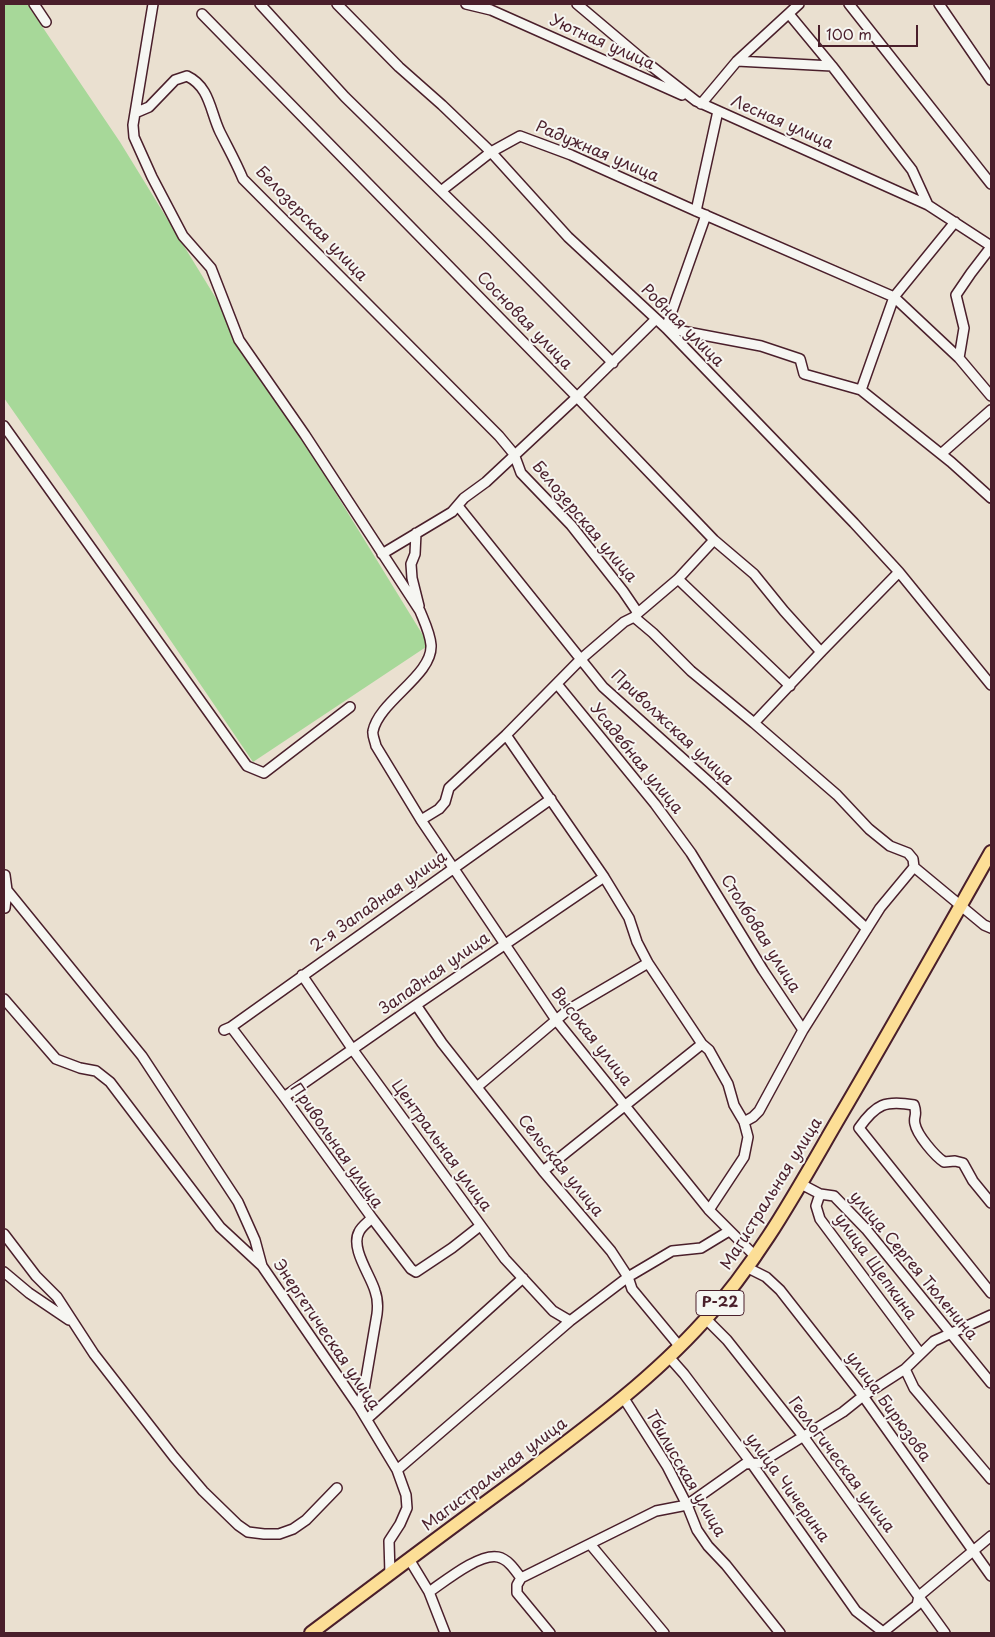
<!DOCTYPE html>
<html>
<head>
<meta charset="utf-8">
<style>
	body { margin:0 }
	#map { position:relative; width:995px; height:1637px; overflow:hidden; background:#eae0d0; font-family:"Playpen Sans",sans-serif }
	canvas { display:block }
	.frame { position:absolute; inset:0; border:5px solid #4a1f2b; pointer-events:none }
	.scale { position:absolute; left:818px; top:25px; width:100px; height:22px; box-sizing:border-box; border:2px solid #4a1f2b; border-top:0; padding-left:6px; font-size:15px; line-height:18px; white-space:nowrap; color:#4a1f2b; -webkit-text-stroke:4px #f6f6f2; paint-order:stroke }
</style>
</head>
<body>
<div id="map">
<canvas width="995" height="1637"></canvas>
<div class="frame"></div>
<div class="scale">100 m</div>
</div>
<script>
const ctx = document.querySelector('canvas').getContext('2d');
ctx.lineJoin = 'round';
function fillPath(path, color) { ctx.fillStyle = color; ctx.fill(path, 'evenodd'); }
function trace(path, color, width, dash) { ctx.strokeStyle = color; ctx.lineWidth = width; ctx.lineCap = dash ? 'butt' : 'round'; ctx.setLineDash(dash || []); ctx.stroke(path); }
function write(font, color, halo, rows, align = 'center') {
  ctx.font = font + ' "Playpen Sans",sans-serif'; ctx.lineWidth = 4; ctx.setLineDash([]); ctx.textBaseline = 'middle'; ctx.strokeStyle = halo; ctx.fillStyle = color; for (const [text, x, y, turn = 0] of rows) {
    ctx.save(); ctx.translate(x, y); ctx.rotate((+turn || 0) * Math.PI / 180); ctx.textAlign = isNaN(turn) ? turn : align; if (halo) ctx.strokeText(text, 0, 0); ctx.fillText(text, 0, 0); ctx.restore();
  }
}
fillPath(new Path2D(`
	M 4,4 L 27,4 L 120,142 L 429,645 L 253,762 L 74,498 L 4,398 Z`), '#a7d899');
const minor = new Path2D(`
	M 34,4 L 46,22
	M 153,4 L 133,125 L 134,137 L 152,177 L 183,236 L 211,268 L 239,340 L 305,435 L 420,611 C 424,621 430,633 431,645 C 433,675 379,701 373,731 C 372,735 375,741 376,746 L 421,820 L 556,1020 L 709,1210 L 756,1257
	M 260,4 L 345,97 L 487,236 L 613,363
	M 337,4 L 399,67 L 442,105 L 491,152 L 568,237 L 666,328 L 854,523 L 899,572 L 991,685
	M 466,4 L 491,10 L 682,95
	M 577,4 L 641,58 L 696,101 L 928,205 L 991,246
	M 849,4 L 991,184
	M 939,4 L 991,80
	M 202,14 L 577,397 L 714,540 L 754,574 L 784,611 L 821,652
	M 789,14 L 832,66 L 912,170 L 928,205
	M 737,61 L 832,66
	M 701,104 L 737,61 L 799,4
	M 135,113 L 149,107 L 175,80 L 187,76 C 210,87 210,111 220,132 C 228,148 236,162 243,179 L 499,436 L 514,454 L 521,473 L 571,525 L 623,591 L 638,613 L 634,617 L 653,633 L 691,671 L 754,723 L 837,795 L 869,829 L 890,846 L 908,853 L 913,859 L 914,867 L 984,925 L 991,928
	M 441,191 L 491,152 L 520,136 L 571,155 L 696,211 L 894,297 L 959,358
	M 696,211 L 718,111
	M 706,215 L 666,328 L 761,346 L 800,359 L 804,374 L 861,390 L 951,462 L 991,498
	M 991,247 L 971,273 L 956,295 L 964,328 L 959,358 L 991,396
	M 861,390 L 894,297 L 955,222
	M 4,426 L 247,766 L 264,773 L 350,707
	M 941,454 L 991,410
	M 458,506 L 603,687 L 710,783 L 867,929
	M 416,533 L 415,554 L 411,564 L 412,578 L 419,606
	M 382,554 L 452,512 L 464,498 L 486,482 L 577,397 L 656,319
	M 678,579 L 790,686
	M 638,613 L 678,579 L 714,540
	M 557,684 L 655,804 L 691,853 L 763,970 L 803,1030
	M 754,723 L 821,652 L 899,572
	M 506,735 L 604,877 L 629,918 L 637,942 L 648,963 L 702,1044 L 709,1050 L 728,1084 L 734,1105 L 744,1122
	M 421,820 L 439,809 L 445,802 L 449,788 L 506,735 L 581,659 L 624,622 L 634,617
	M 4,876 L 5,875 L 7,890 L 142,1056 L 238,1202 L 255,1240 L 262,1266
	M 5,908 L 7,890
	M 302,975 L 353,1050 L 505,1259 L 553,1311 L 570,1321
	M 4,999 L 56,1059 L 80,1068 L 96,1071 L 110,1082 L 220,1227 L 262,1266 L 359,1407 L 397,1470 L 406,1495 L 407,1508 L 400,1524 L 389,1541 L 390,1574
	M 416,1005 L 442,1043 L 543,1171 L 611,1251 L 628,1277 L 632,1289 L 680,1347
	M 231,1027 L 284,1097 L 372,1218 C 368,1222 361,1227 359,1232 C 350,1248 371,1276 375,1291 C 378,1299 378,1306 377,1314 L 364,1390 L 359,1407
	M 224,1030 L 231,1027 L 551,799
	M 477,1087 L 568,1010 L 648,963
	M 284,1097 L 416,1005 L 604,877
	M 543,1171 L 702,1044
	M 801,1184 L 820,1194 L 834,1196 L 866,1229 L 991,1383
	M 820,1194 L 816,1206 L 820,1219 L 920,1353
	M 991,1203 L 973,1181 L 963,1163 L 955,1161 L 944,1162 C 935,1156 917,1135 915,1124 C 913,1116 918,1116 914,1105 C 885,1100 876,1104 859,1128 L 991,1293
	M 709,1210 L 744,1157 L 748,1137 L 744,1122 L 753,1117 L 759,1111 L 803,1030 L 880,908 L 914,867
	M 372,1218 L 411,1269 L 416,1272 L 452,1248 L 480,1226
	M 4,1234 L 36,1276 L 57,1297 L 94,1354 L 174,1457 L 203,1491 L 238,1525 L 248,1532 L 264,1534 L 279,1534 L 293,1529 L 306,1520 L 337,1488
	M 748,1268 L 766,1277 L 780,1290 L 863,1396 L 991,1576
	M 4,1272 L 29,1293 L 69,1320
	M 706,1319 L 727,1340 L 803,1436 L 945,1633
	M 669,1357 L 684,1374 L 752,1464 L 856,1611 L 883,1632
	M 905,1369 L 914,1388 L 991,1479
	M 623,1397 L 667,1466 L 687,1505 L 697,1530 L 708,1546 L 726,1565 L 780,1633
	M 367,1419 L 523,1278
	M 397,1470 L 570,1321 L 628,1277 L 672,1251 L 701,1248 L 729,1231
	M 590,1544 L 664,1633
	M 409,1559 L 429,1592 L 445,1633
	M 429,1592 C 444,1582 479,1553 498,1557 C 508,1559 515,1570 521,1578
	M 550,1633 L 517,1593 L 517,1585 L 521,1578 L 656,1511 L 687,1505 L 745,1464 L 760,1463 L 843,1412 L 863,1396 L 905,1369 L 934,1341 L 991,1315
	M 882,1633 L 917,1605 L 919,1596 L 991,1536`);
const highway = new Path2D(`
	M 311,1633 C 380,1581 449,1529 519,1478 C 584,1429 650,1381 704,1321 C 758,1262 796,1192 836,1123 C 889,1033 940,942 991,852`);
trace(minor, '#4a1f2b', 12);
trace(highway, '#4a1f2b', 16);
trace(minor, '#f6f6f2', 9);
trace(highway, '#fcde96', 12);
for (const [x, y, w] of [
	[720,1303,48]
]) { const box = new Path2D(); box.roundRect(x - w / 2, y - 12.5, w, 25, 4); ctx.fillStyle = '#f6f6f2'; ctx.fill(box); trace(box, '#4a1f2b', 1); }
write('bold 15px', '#4a1f2b', null, [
	["Р-22",720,1303]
]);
write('16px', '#4a1f2b', '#f6f6f2', [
	["Уютная улица",602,43,24],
	["Лесная улица",782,123,24],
	["Радужная улица",597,152,23],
	["Белозерская улица",311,224,46],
	["Сосновая улица",524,321,46],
	["Ровная улица",682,326,45],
	["Белозерская улица",584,522,50],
	["Приволжская улица",672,728,43],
	["Усадебная улица",636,759,51],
	["2-я Западная улица",379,902,-35],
	["Столбовая улица",760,934,58],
	["Западная улица",435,974,-35],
	["Высокая улица",591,1037,52],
	["Привольная улица",336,1146,55],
	["Центральная улица",441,1146,54],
	["Сельская улица",560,1166,51],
	["Магистральная улица",772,1194,-58],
	["улица Сергея Тюленина",913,1266,50],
	["улица Щепкина",875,1267,54],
	["Энергетическая улица",326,1335,56],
	["улица Бирюзова",888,1407,54],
	["Геологическая улица",841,1465,53],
	["Тбилисская улица",685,1474,60],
	["Магистральная улица",495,1475,-37],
	["улица Чичерина",787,1488,54]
]);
</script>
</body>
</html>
